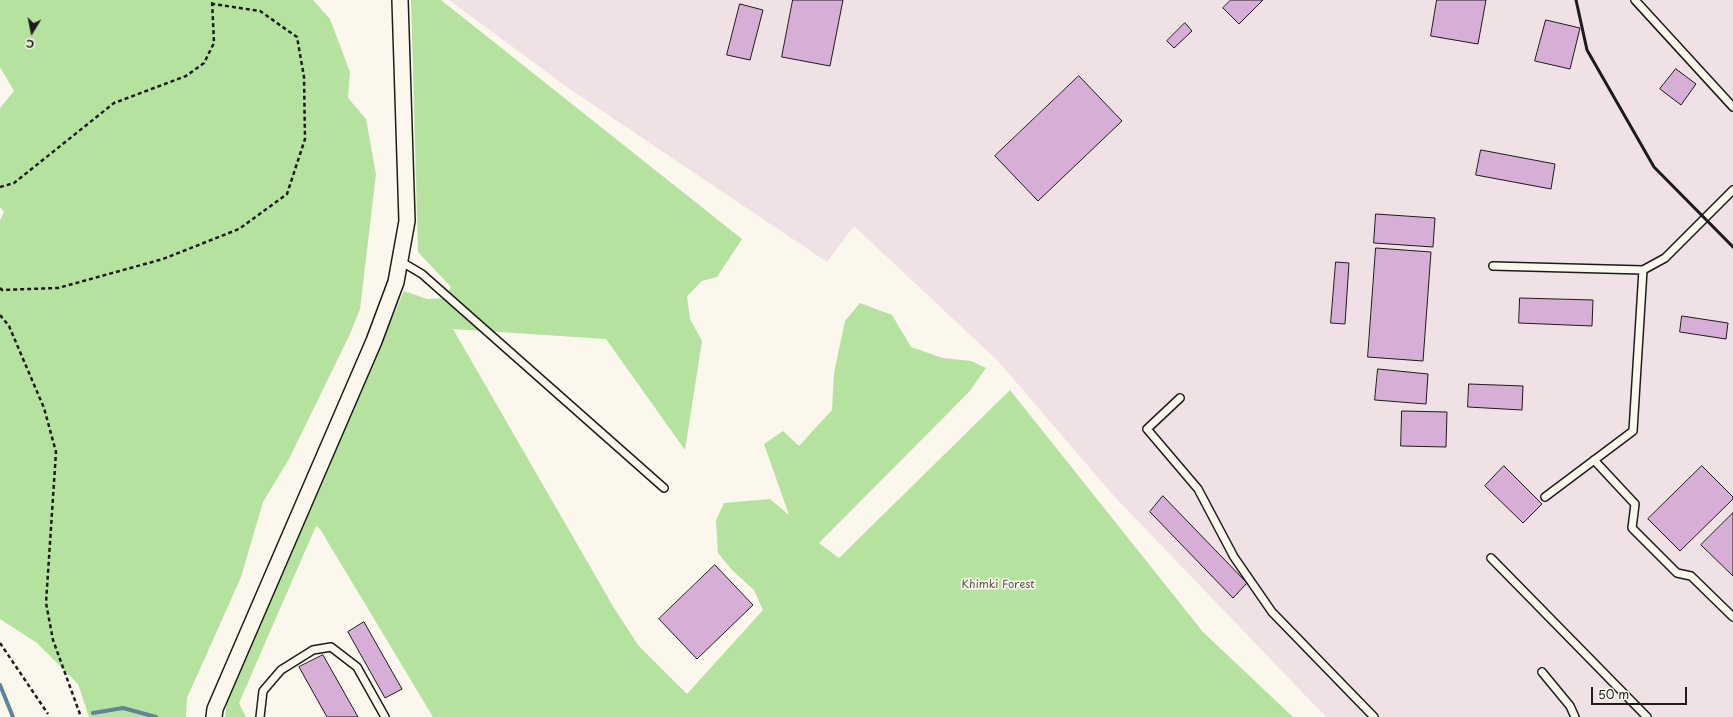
<!DOCTYPE html>
<html>
<head>
<meta charset="utf-8">
<style>
	body { margin:0 }
	#map { position:relative; width:1733px; height:717px; overflow:hidden; background:#fbf7ec; font-family:"Playpen Sans",sans-serif }
	canvas { display:block }
	.north { position:absolute; left:12px; top:12px; width:40px; height:40px; -webkit-text-stroke:3px #fbf7ec; paint-order:stroke; rotate:190deg; font-size:11px; font-weight:700; line-height:16px; text-align:center; color:#1c1c1c }
	.north::after { content:''; display:block; margin:auto; width:14px; height:18px; background:#1c1c1c; clip-path:polygon(50% 0,100% 100%,50% 72%,0 100%) }
	.scale { position:absolute; left:1591px; top:687px; width:96px; height:18px; box-sizing:border-box; border:2px solid #1c1c1c; border-top:0; padding-left:5px; font-size:12px; line-height:14px; white-space:nowrap; color:#1c1c1c; -webkit-text-stroke:3px #fbf7ec; paint-order:stroke }
</style>
</head>
<body>
<div id="map">
<canvas width="1733" height="717"></canvas>
<div class="north">С</div>
<div class="scale">50 m</div>
</div>
<script>
const ctx = document.querySelector('canvas').getContext('2d');
ctx.lineJoin = 'round';
function fillPath(path, color) { ctx.fillStyle = color; ctx.fill(path, 'evenodd'); }
function trace(path, color, width, dash) { ctx.strokeStyle = color; ctx.lineWidth = width; ctx.lineCap = dash ? 'butt' : 'round'; ctx.setLineDash(dash || []); ctx.stroke(path); }
function write(font, color, halo, rows, align = 'center') {
  ctx.font = font + ' "Playpen Sans",sans-serif'; ctx.lineWidth = 3.5; ctx.setLineDash([]); ctx.textBaseline = 'middle'; ctx.strokeStyle = halo; ctx.fillStyle = color; for (const [text, x, y, turn = 0] of rows) {
    ctx.save(); ctx.translate(x, y); ctx.rotate((+turn || 0) * Math.PI / 180); ctx.textAlign = isNaN(turn) ? turn : align; if (halo) ctx.strokeText(text, 0, 0); ctx.fillText(text, 0, 0); ctx.restore();
  }
}
fillPath(new Path2D(`
	M 449,0 L 1733,0 L 1733,717 L 1326,717 L 1113,495 L 998,361 L 854,226 L 827,262 L 571,90 Z`), '#f0e1e5');
fillPath(new Path2D(`
	M 0,0 L 313,0 L 330,19 L 350,72 L 348,98 L 366,119 L 376,174 L 360,309 L 350,334 L 289,459 L 263,502 L 241,577 L 187,698 L 186,717 L 89,717 L 78,684 L 37,643 L 0,619 L 0,220 L 4,212 L 0,207 L 0,108 L 14,91 L 0,67 Z
	M 411,0 L 441,0 L 742,239 L 717,277 L 702,281 L 687,296 L 690,319 L 702,341 L 685,450 L 606,339 L 453,329 L 614,608 L 638,645 L 687,694 L 763,610 L 754,590 L 732,570 L 718,553 L 716,520 L 724,503 L 770,499 L 789,515 L 764,444 L 783,431 L 799,446 L 832,410 L 834,373 L 845,321 L 860,303 L 892,315 L 911,347 L 943,358 L 971,361 L 986,368 L 969,392 L 819,543 L 839,558 L 1010,390 L 1203,632 L 1293,717 L 433,717 L 320,529 L 316,526 L 239,703 L 246,717 L 225,717 L 228,694 L 404,291 L 427,299 L 445,298 L 451,287 L 418,252 Z`), '#b6e2a0');
trace(new Path2D(`
	M 0,685 L 13,717
	M 93,713 L 123,708 L 156,717`), '#60859a', 4);
const building = new Path2D(`
	M 793,0 L 843,0 L 830,66 L 782,57 Z
	M 1231,0 L 1263,0 L 1239,24 L 1223,8 Z
	M 1437,0 L 1486,0 L 1478,44 L 1431,36 Z
	M 740,4 L 763,10 L 750,60 L 727,55 Z
	M 1546,20 L 1580,28 L 1570,69 L 1535,61 Z
	M 1185,23 L 1192,31 L 1174,48 L 1167,41 Z
	M 1676,69 L 1696,84 L 1681,105 L 1660,89 Z
	M 1079,76 L 1122,121 L 1038,201 L 995,156 Z
	M 1481,150 L 1555,164 L 1551,189 L 1476,175 Z
	M 1376,214 L 1435,218 L 1433,247 L 1374,243 Z
	M 1376,248 L 1431,252 L 1423,361 L 1368,357 Z
	M 1336,262 L 1349,263 L 1345,324 L 1331,323 Z
	M 1520,298 L 1593,300 L 1592,326 L 1519,323 Z
	M 1682,316 L 1728,323 L 1726,339 L 1680,332 Z
	M 1378,369 L 1428,374 L 1426,404 L 1375,400 Z
	M 1469,384 L 1523,386 L 1522,410 L 1468,407 Z
	M 1402,411 L 1447,412 L 1446,447 L 1401,446 Z
	M 1504,466 L 1542,504 L 1523,523 L 1485,486 Z
	M 1702,466 L 1733,497 L 1733,499 L 1680,551 L 1648,519 Z
	M 1163,496 L 1247,583 L 1233,598 L 1150,512 Z
	M 1733,513 L 1733,576 L 1701,545 Z
	M 715,565 L 753,605 L 697,659 L 659,619 Z
	M 364,622 L 402,689 L 385,698 L 348,632 Z
	M 323,655 L 358,717 L 327,717 L 299,667 Z`);
fillPath(building, '#d7afd6');
trace(building, '#1c1c1c', 1);
const lane = new Path2D(`
	M 1635,0 L 1733,107
	M 400,261 L 422,274 L 664,488
	M 1493,266 L 1643,270 L 1665,258 L 1733,190
	M 1180,398 L 1147,429 L 1198,489 L 1234,557 L 1272,612 L 1374,717
	M 1594,460 L 1635,504 L 1632,528 L 1677,573 L 1691,576 L 1733,617
	M 1545,497 L 1633,431 L 1643,270
	M 1491,558 L 1647,717
	M 1542,672 L 1570,706 L 1575,717
	M 260,717 L 263,691 L 281,670 L 313,650 L 331,647 L 357,667 L 385,717`);
const street = new Path2D(`
	M 214,717 L 215,709 L 374,341 L 396,282 L 407,221 L 400,0`);
trace(lane, '#1c1c1c', 10);
trace(street, '#1c1c1c', 18);
trace(new Path2D(`
	M 0,187 L 14,183 L 114,103 L 186,76 L 204,63 L 214,43 L 212,0
	M 0,288 L 2,290 L 58,288 L 163,259 L 239,229 L 287,194 L 305,139 L 304,77 L 297,37 L 260,11 L 213,4
	M 0,315 L 9,326 L 44,408 L 56,452 L 46,603 L 53,640 L 81,717
	M 0,643 L 48,714`), '#1c1c1c', 2.5, [4, 3]);
trace(lane, '#fbf7ec', 7);
trace(street, '#fbf7ec', 15);
trace(new Path2D(`
	M 1576,0 L 1587,50 L 1654,167 L 1733,247`), '#1c1c1c', 3);
write('11px', '#4a5744', '#fbf7ec', [
	["Khimki Forest",998,585]
]);
</script>
</body>
</html>
